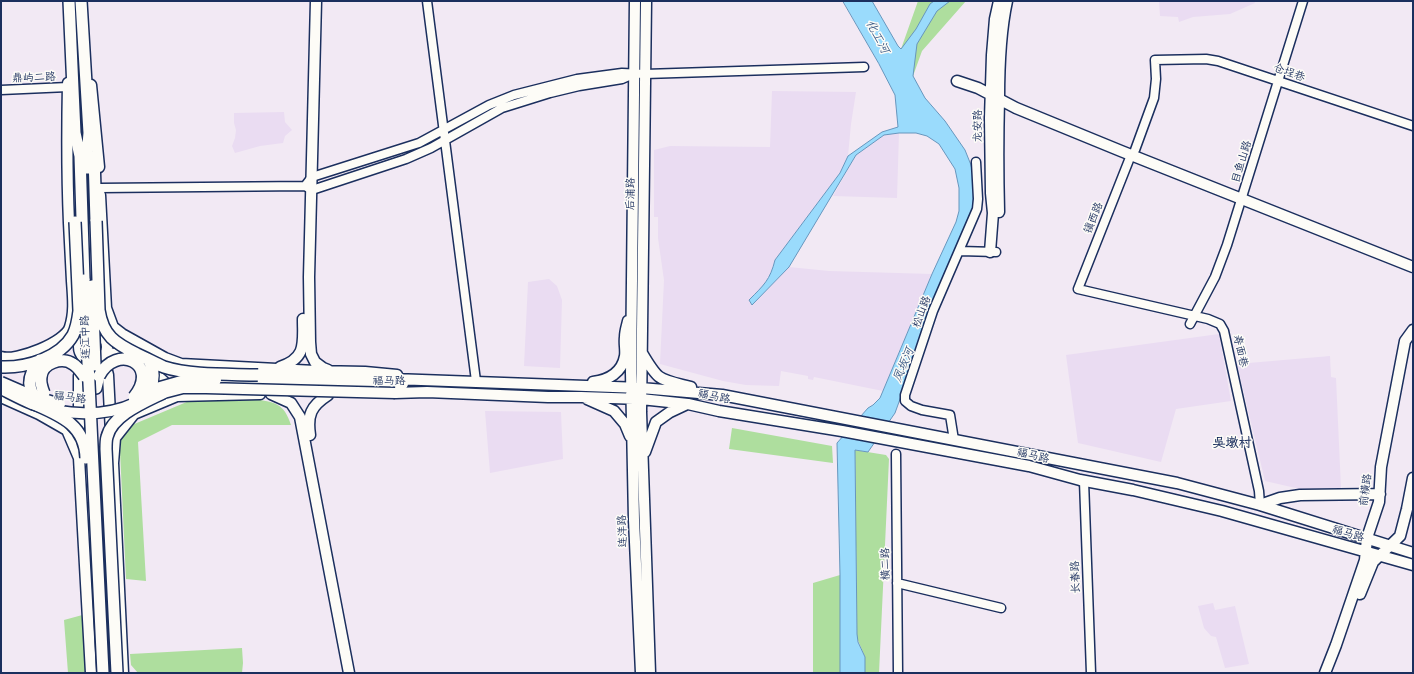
<!DOCTYPE html>
<html>
<head>
<meta charset="utf-8">
<style>
	body { margin:0 }
	#map { position:relative; width:1414px; height:674px; overflow:hidden; background:#f2e9f4; font-family:"Balsamiq Sans",sans-serif }
	canvas { display:block }
	.frame { position:absolute; inset:0; border:2px solid #1b2f5e; pointer-events:none }
</style>
</head>
<body>
<div id="map">
<canvas width="1414" height="674"></canvas>
<div class="frame"></div>
</div>
<script>
const ctx = document.querySelector('canvas').getContext('2d');
ctx.lineJoin = 'round';
function fillPath(path, color) { ctx.fillStyle = color; ctx.fill(path, 'evenodd'); }
function trace(path, color, width, dash) { ctx.strokeStyle = color; ctx.lineWidth = width; ctx.lineCap = dash ? 'butt' : 'round'; ctx.setLineDash(dash || []); ctx.stroke(path); }
function write(font, color, halo, rows, align = 'center') {
  ctx.font = font + ' "Balsamiq Sans","LXGW WenKai TC",sans-serif'; ctx.lineWidth = 3; ctx.setLineDash([]); ctx.textBaseline = 'middle'; ctx.strokeStyle = halo; ctx.fillStyle = color; for (const [text, x, y, turn = 0] of rows) {
    ctx.save(); ctx.translate(x, y); ctx.rotate((+turn || 0) * Math.PI / 180); ctx.textAlign = isNaN(turn) ? turn : align; if (halo) ctx.strokeText(text, 0, 0); ctx.fillText(text, 0, 0); ctx.restore();
  }
}
fillPath(new Path2D(`
	M 1159,1 L 1254,1 L 1255,3 L 1230,14 L 1193,17 L 1179,22 L 1178,17 L 1160,16 Z
	M 772,91 L 856,92 L 851,124 L 848,156 L 840,173 L 775,260 L 771,274 L 766,283 L 749,300 L 752,305 L 789,267 L 829,271 L 932,274 L 883,391 L 814,377 L 813,380 L 808,379 L 808,376 L 781,371 L 779,386 L 746,385 L 723,381 L 660,364 L 664,280 L 658,238 L 658,217 L 654,217 L 654,150 L 670,146 L 770,147 Z
	M 284,112 L 285,122 L 292,130 L 285,136 L 283,143 L 260,146 L 235,153 L 232,146 L 235,138 L 236,130 L 234,123 L 234,113 Z
	M 899,133 L 897,198 L 833,196 L 856,155 L 884,135 Z
	M 549,279 L 557,286 L 562,300 L 560,368 L 524,366 L 528,282 Z
	M 1219,334 L 1231,401 L 1176,409 L 1161,462 L 1078,443 L 1066,355 Z
	M 1330,356 L 1331,377 L 1336,378 L 1341,488 L 1300,489 L 1265,481 L 1237,364 Z
	M 485,411 L 561,412 L 563,459 L 490,473 Z
	M 1213,603 L 1215,610 L 1235,606 L 1249,664 L 1225,668 L 1216,637 L 1211,636 L 1204,628 L 1198,606 Z`), '#eadcf2');
fillPath(new Path2D(`
	M 918,1 L 966,1 L 922,51 L 913,76 L 901,49 Z
	M 253,399 C 275,402 284,403 291,425 L 172,425 L 138,442 L 146,581 L 126,579 L 120,451 L 121,440 L 122,436 L 132,425 L 189,401 Z
	M 732,428 L 832,446 L 833,463 L 729,449 Z
	M 855,450 L 886,455 L 889,459 L 879,673 L 865,673 L 865,657 L 857,638 Z
	M 840,575 L 840,673 L 813,673 L 813,583 Z
	M 86,614 L 87,673 L 68,673 L 64,620 Z
	M 242,648 L 243,663 L 242,673 L 138,673 L 131,665 L 130,654 Z`), '#aede9e');
const water = new Path2D(`
	M 843,1 L 872,1 L 898,46 L 901,49 L 916,29 L 930,4 L 934,1 L 950,1 L 937,11 L 917,44 L 913,76 L 925,98 L 945,121 L 965,150 L 971,165 L 974,180 L 973,206 L 972,214 L 931,313 L 895,413 L 868,452 L 855,450 L 857,634 L 858,642 L 865,657 L 865,673 L 840,673 L 840,575 L 837,443 L 868,408 L 873,405 L 880,398 L 932,274 L 956,222 L 959,211 L 959,188 L 955,169 L 939,144 L 927,136 L 916,133 L 899,133 L 884,135 L 856,155 L 789,267 L 752,305 L 749,300 C 764,285 770,280 775,260 L 840,173 L 848,156 L 882,132 L 898,127 L 895,95 L 879,64 Z`);
fillPath(water, '#9adbfc');
trace(water, '#6796bd', 1);
const minor = new Path2D(`
	M 427,1 L 476,381
	M 1,90 L 68,87
	M 1135,150 L 1154,98 L 1156,79 L 1155,60 L 1206,59 L 1218,61 L 1413,126
	M 1131,155 L 1078,289 L 1208,319 L 1220,324 L 1224,331 L 1259,491 L 1260,505
	M 305,186 L 312,177 L 419,143 L 489,105 L 514,95 L 577,79 L 622,73 L 645,74 L 864,67
	M 100,188 L 305,186 L 312,190 L 406,159 L 431,148 L 502,108 L 550,93 L 579,86 L 622,79 L 631,75
	M 960,251 L 996,252
	M 1190,324 L 1215,277 L 1227,245 L 1303,1
	M 954,440 L 950,415 L 922,410 L 911,406 L 905,401 L 905,395 L 933,311 L 977,209 L 978,199 L 976,162
	M 896,454 L 898,673
	M 1084,481 L 1091,673
	M 897,583 L 1001,608`);
const major = new Path2D(`
	M 316,1 L 309,277 L 310,342 L 311,354 L 315,362 L 323,368 L 328,370
	M 635,1 L 631,373 L 634,520 L 641,673
	M 646,1 L 641,412 L 650,673
	M 957,81 L 978,88 L 1016,108 L 1121,151 L 1413,267
	M 91,85 L 99,167
	M 100,195 L 106,308 L 113,327 L 122,334 L 165,358 L 181,364 L 315,371 L 365,372 L 397,375
	M 999,212 C 998,174 998,136 999,99 C 999,66 1000,33 1007,1
	M 990,252 L 993,213 L 991,193 L 990,118 L 992,55 L 995,19 L 999,1
	M79 347a14 14 0 1 1 28 0a14 14 0 1 1-28 0Z
	M 106,352 L 140,360 L 172,389
	M 642,353 C 659,382 659,379 691,387
	M 103,356 L 108,375 L 111,433
	M 1,357 C 16,362 66,342 70,327 C 75,312 73,296 72,281 C 71,262 70,243 69,223 C 67,177 67,130 68,83
	M 280,367 C 307,358 303,343 303,319
	M 394,379 L 641,388 L 722,395 L 1177,483 L 1260,505 L 1413,553
	M 216,380 L 394,385 L 403,384
	M 593,382 C 608,380 622,373 625,356 C 626,350 624,343 625,337 C 625,331 627,326 628,321
	M 395,393 L 427,392 L 548,397 L 581,397 L 641,399 L 688,404 L 719,411 L 842,431 L 1029,466 L 1080,480 L 1133,490 L 1222,511 L 1413,565
	M 271,394 L 291,403 L 300,417 L 349,673
	M 1,397 L 39,414 L 67,430 L 79,458 L 91,673
	M 587,399 L 614,411 L 625,424 L 630,436
	M 310,435 C 307,415 311,406 328,395
	M 79,437 L 79,376 L 84,358
	M 645,452 L 656,422 L 670,412 L 687,404
	M 1260,505 L 1280,498 L 1300,495 L 1380,494
	M 1360,594 L 1373,562 L 1400,536 L 1407,509 L 1413,478
	M 123,673 L 113,463 L 115,438 L 134,414 L 177,396 L 260,394
	M 1325,673 L 1336,645 L 1365,560 L 1367,538 L 1379,502 L 1381,467 L 1405,341 L 1413,330`);
const highway = new Path2D(`
	M 69,1 L 75,133 L 80,156 L 84,280
	M 81,1 L 89,133 L 87,156 L 87,168
	M 94,157 L 96,221
	M 258,375 L 394,379
	M 96,388 L 99,376`);
trace(minor, '#1b2f5e', 11);
trace(major, '#1b2f5e', 13);
trace(highway, '#1b2f5e', 14);
trace(minor, '#fdfcf7', 8);
trace(major, '#fdfcf7', 10);
trace(highway, '#fdfcf7', 11);
const majorBridge = new Path2D(`
	M 1,382 L 31,395 L 60,404
	M 1,389 C 11,394 22,400 32,404 C 64,415 104,418 135,403
	M 153,389 L 181,381 L 216,380
	M 156,395 L 183,388 L 206,388 L 395,393`);
const highwayBridge = new Path2D(`
	M 96,221 L 99,310 C 103,336 115,343 137,354 C 146,358 155,363 164,367 C 192,376 229,374 258,375
	M 84,280 L 103,673
	M 92,286 L 95,365
	M 40,360 C 26,377 26,390 42,406
	M 1,367 C 26,368 60,358 73,335 C 77,327 78,319 79,311 L 75,222
	M 99,376 C 116,343 161,363 134,397
	M 44,393 C 42,388 40,383 41,377 C 42,363 62,356 73,364 C 78,367 81,372 84,376
	M 142,400 C 153,388 157,374 148,359
	M 32,403 C 59,415 85,424 86,458
	M 117,673 L 106,449 C 106,445 106,440 107,437 C 112,415 145,402 163,393`);
trace(majorBridge, '#1b2f5e', 13, []);
trace(highwayBridge, '#1b2f5e', 14, []);
trace(majorBridge, '#fdfcf7', 10);
trace(highwayBridge, '#fdfcf7', 11);
write('11px', '#1b2f5e', '#fdfcf7', [
	["仓埕巷",1289,73,19],
	["鼎屿二路",34,78,-2],
	["龙安路",978,126,-90],
	["目鱼山路",1242,162,-73],
	["后浦路",631,194,-89],
	["镇西路",1094,218,-68],
	["松山路",922,312,-69],
	["连江中路",86,337,-92],
	["寿面巷",1240,351,78],
	["福马路",389,381],
	["福马路",714,397,12],
	["福马路",70,398,7],
	["福马路",1033,456,13],
	["前横路",1366,490,-82],
	["连洋路",623,531,-92],
	["福马路",1348,534,16],
	["横二路",886,564,-91],
	["长春路",1076,577,-92]
]);
write('italic 12px', '#3b5a86', '#fdfcf7', [
	["化工河",877,37,62],
	["凤坂河",904,365,-67]
]);
write('bold 13px', '#1b2f5e', '#fdfcf7', [
	["吴墩村",1232,444]
]);
</script>
</body>
</html>
